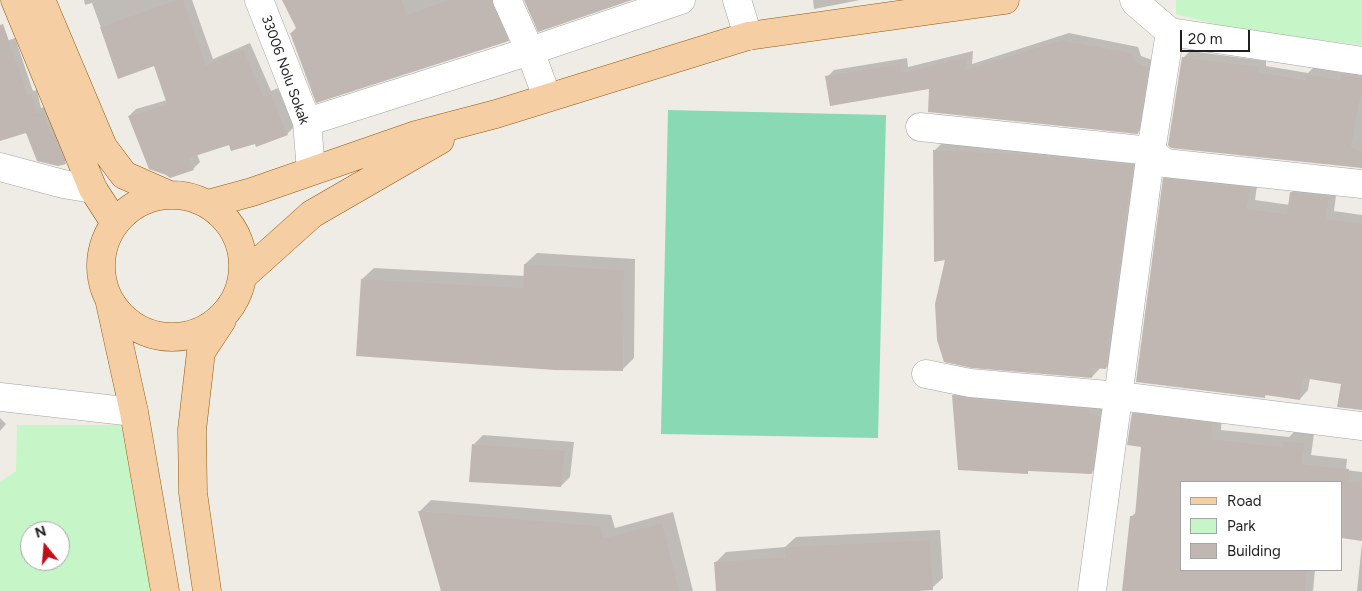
<!DOCTYPE html>
<html>
<head>
<meta charset="utf-8">
<style>
	body { margin:0 }
	#map { position:relative; width:1362px; height:591px; overflow:hidden; background:#efece6; font-family:Figtree,sans-serif }
	canvas { display:block }
	.legend { position:absolute; left:1180px; top:481px; width:162px; height:90px; box-sizing:border-box; background:#fff; border:1px solid #a5a5a5; margin:0; padding:6px 9px; list-style:none; font-size:15px; color:#1f1f1f }
	.legend li { display:flex; align-items:center; gap:10px; height:25px }
	.legend b { width:25px; border:1px solid #a5a5a5 }
	.north { position:absolute; left:20px; top:521px; width:50px; height:50px; box-sizing:border-box; background:#fff; border:1px solid #a5a5a5; border-radius:50%; rotate:343deg; font-size:14px; font-weight:700; line-height:20px; text-align:center; color:#1f1f1f }
	.north::after { content:''; display:block; margin:auto; width:18px; height:22px; background:#c20c18; clip-path:polygon(50% 0,100% 100%,50% 72%,0 100%) }
	.scale { position:absolute; left:1180px; top:30px; width:70px; height:22px; box-sizing:border-box; border:2px solid #1f1f1f; border-top:0; padding-left:6px; font-size:15px; line-height:18px; white-space:nowrap; color:#1f1f1f; -webkit-text-stroke:4px #fff; paint-order:stroke }
</style>
</head>
<body>
<div id="map">
<canvas width="1362" height="591"></canvas>
<ul class="legend">
<li><b style="height:6px;background:#f6cea4"></b>Road</li>
<li><b style="height:14px;background:#c6f6c7"></b>Park</li>
<li><b style="height:14px;background:#c0b7b3"></b>Building</li>
</ul>
<div class="north">N</div>
<div class="scale">20 m</div>
</div>
<script>
const ctx = document.querySelector('canvas').getContext('2d');
ctx.lineJoin = 'round';
function fillPath(path, color) { ctx.fillStyle = color; ctx.fill(path, 'evenodd'); }
function trace(path, color, width, dash) { ctx.strokeStyle = color; ctx.lineWidth = width; ctx.lineCap = dash ? 'butt' : 'round'; ctx.setLineDash(dash || []); ctx.stroke(path); }
function write(font, color, halo, rows, align = 'center') {
  ctx.font = font + ' Figtree,sans-serif'; ctx.lineWidth = 4; ctx.setLineDash([]); ctx.textBaseline = 'middle'; ctx.strokeStyle = halo; ctx.fillStyle = color; for (const [text, x, y, turn = 0] of rows) {
    ctx.save(); ctx.translate(x, y); ctx.rotate((+turn || 0) * Math.PI / 180); ctx.textAlign = isNaN(turn) ? turn : align; if (halo) ctx.strokeText(text, 0, 0); ctx.fillText(text, 0, 0); ctx.restore();
  }
}
fillPath(new Path2D(`
	M 1176,0 L 1362,0 L 1362,45 L 1234,29 L 1176,14 Z
	M 17,425 L 121,425 L 151,591 L 0,591 L 0,482 L 16,471 ZM 30,531 L 60,531 L 60,561 L 30,561 Z`), '#c6f6c7');
fillPath(new Path2D(`
	M 668,110 L 886,115 L 878,438 L 661,434 Z`), '#89d9b5');
fillPath(new Path2D(`
	M 84,0 L 192,0 L 213,59 L 250,43 L 271,91 L 278,88 L 294,127 L 287,134 L 256,142 L 230,143 L 197,154 L 200,162 L 193,169 L 129,116 L 136,109 L 167,100 L 154,64 L 119,77 L 92,3 L 85,5 Z
	M 284,0 L 500,0 L 515,33 L 508,40 L 291,33 L 297,27 Z
	M 813,0 L 860,0 L 814,9 Z
	M 0,28 L 4,42 L 15,38 L 33,91 L 37,90 L 41,108 L 48,106 L 70,157 L 65,162 L 27,131 L 0,140 Z
	M 1069,33 L 1138,47 L 1141,56 L 1155,61 L 1144,126 L 1137,133 L 931,88 L 827,77 L 834,70 L 907,58 L 908,67 L 973,51 L 972,64 Z
	M 1190,51 L 1266,61 L 1266,66 L 1308,73 L 1314,67 L 1344,73 L 1349,68 L 1362,71 L 1362,167 L 1183,58 Z
	M 943,142 L 1142,156 L 1114,359 L 1106,368 L 1101,367 L 1092,377 L 947,258 L 934,151 Z
	M 1173,170 L 1258,179 L 1255,200 L 1290,205 L 1291,193 L 1300,184 L 1337,188 L 1334,211 L 1362,215 L 1362,409 L 1342,383 L 1310,378 L 1308,390 L 1300,399 L 1267,394 L 1264,397 L 1164,179 Z
	M 537,253 L 635,259 L 634,358 L 622,370 L 362,279 L 374,268 L 525,276 L 525,264 Z
	M 962,387 L 1108,406 L 1101,463 L 1091,473 L 1030,470 L 1027,472 L 953,396 Z
	M 1142,404 L 1222,414 L 1221,430 L 1289,437 L 1294,432 L 1314,434 L 1311,455 L 1347,459 L 1346,470 L 1362,472 L 1362,540 L 1341,537 L 1341,482 L 1181,482 L 1181,570 L 1315,570 L 1313,591 L 1123,591 L 1132,516 L 1137,511 L 1143,446 L 1133,414 Z
	M 0,418 L 6,424 L 0,431 Z
	M 483,435 L 574,442 L 570,477 L 561,486 L 474,444 Z
	M 431,500 L 611,515 L 615,528 L 673,512 L 693,591 L 442,591 L 420,511 Z
	M 940,530 L 943,578 L 932,588 L 903,591 L 717,591 L 715,563 L 726,552 L 785,547 L 796,537 Z
	M 1362,543 L 1362,591 L 1357,591 Z`), '#0003');
fillPath(new Path2D(`
	M 176,0 L 183,0 L 206,65 L 243,49 L 264,97 L 271,94 L 288,135 L 256,147 L 255,144 L 231,151 L 229,145 L 189,158 L 194,170 L 170,178 L 166,175 L 149,169 L 128,116 L 167,104 L 154,66 L 118,79 L 100,27 Z
	M 282,0 L 402,0 L 407,15 L 448,0 L 492,0 L 493,6 L 509,41 L 316,103 L 290,33 L 297,30 Z
	M 524,0 L 632,0 L 538,32 Z
	M 3,24 L 28,95 L 32,94 L 36,113 L 43,111 L 51,136 L 54,135 L 66,164 L 58,166 L 37,161 L 26,133 L 0,141 L 0,25 Z
	M 1061,40 L 1132,53 L 1135,62 L 1149,67 L 1138,134 L 928,112 L 929,89 L 830,106 L 825,76 L 900,64 L 902,73 L 967,57 L 965,70 Z
	M 1182,57 L 1260,67 L 1259,72 L 1305,80 L 1306,74 L 1340,80 L 1341,74 L 1362,78 L 1362,88 L 1351,148 L 1362,151 L 1362,168 L 1171,148 L 1168,145 Z
	M 933,150 L 1036,155 L 1133,165 L 1106,369 L 1093,368 L 1092,378 L 972,368 L 944,362 L 937,340 L 935,304 L 945,260 L 934,262 Z
	M 1163,178 L 1250,188 L 1247,209 L 1287,214 L 1290,192 L 1329,196 L 1326,219 L 1362,224 L 1362,410 L 1337,407 L 1341,384 L 1303,378 L 1300,400 L 1265,395 L 1265,398 L 1136,382 Z
	M 524,264 L 624,270 L 623,371 L 555,370 L 356,356 L 361,279 L 523,288 Z
	M 952,395 L 969,399 L 1090,409 L 1089,413 L 1100,415 L 1092,474 L 1028,471 L 1028,474 L 958,470 Z
	M 1132,413 L 1213,423 L 1212,439 L 1283,447 L 1283,441 L 1305,443 L 1302,464 L 1349,469 L 1349,481 L 1362,482 L 1362,541 L 1341,538 L 1341,482 L 1181,482 L 1181,570 L 1307,570 L 1305,591 L 1122,591 L 1130,516 L 1135,516 L 1141,447 L 1127,445 Z
	M 472,444 L 565,451 L 561,487 L 469,482 Z
	M 418,511 L 600,526 L 604,538 L 662,523 L 679,591 L 441,591 Z
	M 930,540 L 933,590 L 917,591 L 716,591 L 714,562 L 785,557 L 784,547 Z`), '#c0b7b3');
const minor = new Path2D(`
	M 259,0 L 307,122 L 311,171
	M 507,0 L 530,51 L 547,97
	M 737,0 L 748,36
	M 1134,0 L 1136,3 L 1170,32 L 1362,61
	M 307,122 L 530,51 L 681,0
	M 920,127 L 1151,151 L 1165,163 L 1362,184
	M 0,167 L 63,184 L 93,189
	M 926,374 L 970,383 L 1119,396 L 1362,426
	M 0,397 L 134,412
	M 1092,591 L 1151,151 L 1170,32`);
const major = new Path2D(`
	M 15,0 L 93,189 L 115,223
	M 41,0 L 103,147 L 124,175 L 167,194
	M101 266a71 71 0 1 1 142 0a71 71 0 1 1-142 0Z
	M 208,204 L 252,192 L 416,135 L 496,114 L 748,36 L 1005,0
	M 244,275 L 312,214 L 440,140
	M 110,303 L 134,412 L 165,591
	M 207,591 L 193,493 L 192,430 L 201,352 L 222,320`);
trace(minor, '#a3a3a3', 29);
trace(major, '#915c09', 29);
trace(minor, '#fff', 28);
trace(major, '#f6cea4', 28);
write('14px', '#1f1f1f', '#fff', [
	["33006 Nolu Sokak",285,70,70]
]);
</script>
</body>
</html>
